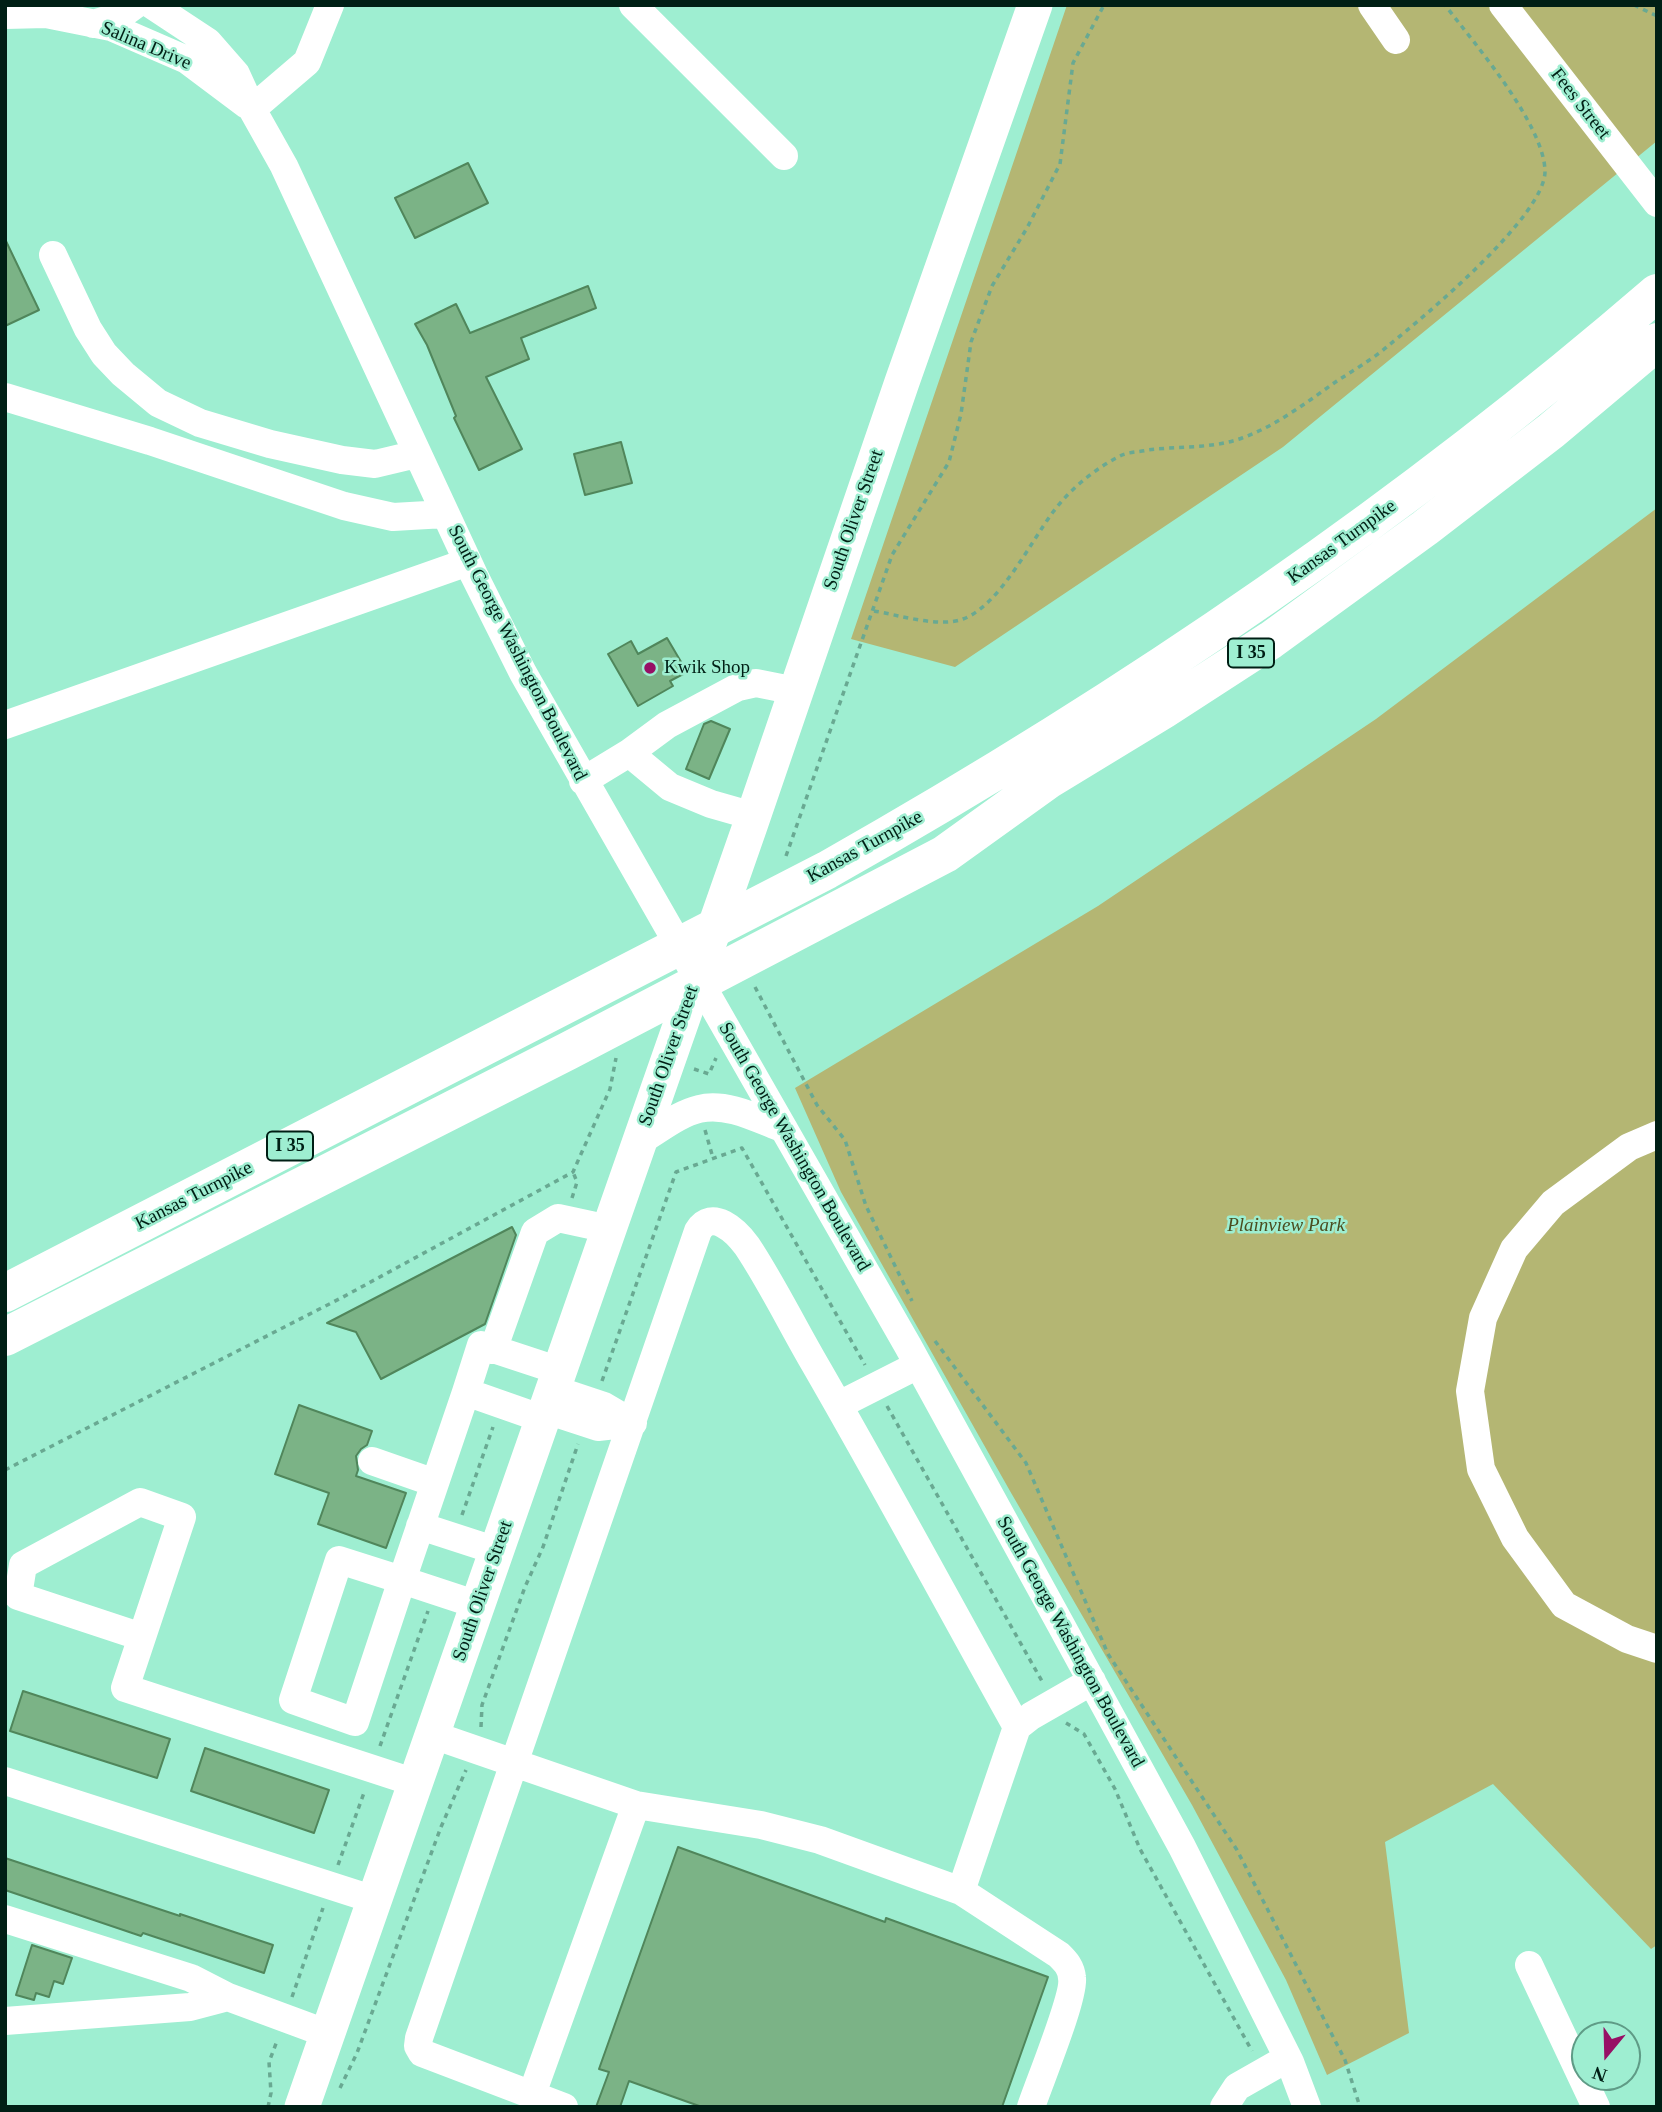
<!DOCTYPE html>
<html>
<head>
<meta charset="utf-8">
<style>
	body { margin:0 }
	#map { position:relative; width:1662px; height:2112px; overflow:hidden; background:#9eeed1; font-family:"Times New Roman",serif }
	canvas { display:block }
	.frame { position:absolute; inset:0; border:7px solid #001f15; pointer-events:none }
	.north { position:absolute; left:1571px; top:2021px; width:70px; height:70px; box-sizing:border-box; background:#9eeed1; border:2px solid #5f9b86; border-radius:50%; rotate:199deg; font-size:19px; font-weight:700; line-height:28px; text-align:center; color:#001f15 }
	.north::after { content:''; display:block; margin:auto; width:24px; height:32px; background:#971065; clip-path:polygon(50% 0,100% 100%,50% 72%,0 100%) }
</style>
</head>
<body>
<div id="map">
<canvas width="1662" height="2112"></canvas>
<div class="frame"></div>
<div class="north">N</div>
</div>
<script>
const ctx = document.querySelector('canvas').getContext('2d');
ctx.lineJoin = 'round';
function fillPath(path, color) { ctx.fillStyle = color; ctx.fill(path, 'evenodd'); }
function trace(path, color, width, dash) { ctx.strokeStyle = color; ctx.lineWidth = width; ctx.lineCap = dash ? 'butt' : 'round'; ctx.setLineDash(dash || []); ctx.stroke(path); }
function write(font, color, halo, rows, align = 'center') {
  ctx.font = font + ' "Times New Roman",serif'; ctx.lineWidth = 5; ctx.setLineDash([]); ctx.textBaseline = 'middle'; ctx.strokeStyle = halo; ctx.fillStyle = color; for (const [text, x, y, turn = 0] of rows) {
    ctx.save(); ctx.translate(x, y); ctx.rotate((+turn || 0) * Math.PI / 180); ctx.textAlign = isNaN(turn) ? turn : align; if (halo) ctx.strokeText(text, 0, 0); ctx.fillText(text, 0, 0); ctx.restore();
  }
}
fillPath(new Path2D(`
	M 1067,5 L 1657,5 L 1657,141 L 1283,447 L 955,667 L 851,639 Z
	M 1657,508 L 1657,1945 L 1651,1949 L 1493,1784 L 1385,1842 L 1409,2033 L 1327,2075 L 1286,1980 L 1192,1805 L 1010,1491 L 841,1192 L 795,1088 L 1098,906 L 1376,719 Z`), '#b4b673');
const building = new Path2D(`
	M 468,163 L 488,203 L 415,238 L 395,198 Z
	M 5,239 L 39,310 L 5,326 Z
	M 588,286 L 596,308 L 521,338 L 529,359 L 486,377 L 522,449 L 479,470 L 454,418 L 456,416 L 427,345 L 415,324 L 456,304 L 470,333 Z
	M 621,442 L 632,483 L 585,495 L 574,454 Z
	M 667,638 L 687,672 L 670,681 L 673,686 L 638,706 L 608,654 L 631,641 L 638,654 Z
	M 711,721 L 730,729 L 709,779 L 686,769 L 704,724 Z
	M 512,1227 L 516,1235 L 485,1324 L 381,1379 L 356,1332 L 327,1323 Z
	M 299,1405 L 372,1431 L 367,1445 L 361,1449 L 356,1456 L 358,1470 L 356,1476 L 406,1493 L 386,1548 L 318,1524 L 329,1493 L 275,1474 Z
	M 23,1691 L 170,1739 L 157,1778 L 10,1731 Z
	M 205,1748 L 329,1790 L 314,1833 L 191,1791 Z
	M 678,1847 L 885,1922 L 886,1918 L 1048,1977 L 1002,2107 L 702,2107 L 629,2081 L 620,2107 L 596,2107 L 609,2072 L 599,2069 Z
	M 5,1858 L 180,1916 L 180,1914 L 273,1945 L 264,1973 L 143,1933 L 141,1936 L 5,1890 Z
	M 32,1945 L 72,1958 L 63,1984 L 54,1981 L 49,1997 L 36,1993 L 34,2000 L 16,1995 Z`);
fillPath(building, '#7bb386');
trace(building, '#50865b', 2);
trace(new Path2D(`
	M 1634,5 L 1657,16
	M 874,611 C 899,615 939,628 963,619 C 999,606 1030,543 1053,512 C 1071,488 1096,468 1122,455 C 1129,452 1139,452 1148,450 C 1178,446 1212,449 1242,438 C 1276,426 1307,402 1337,381 C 1354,370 1373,359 1389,345 C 1424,317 1546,215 1545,171 C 1544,124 1474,43 1445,5
	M 786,856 L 892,555 L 949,462 L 961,414 L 971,342 L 992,286 L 1027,228 L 1060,164 L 1073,63 L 1104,5
	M 755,987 L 817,1105 L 845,1140 L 866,1206 L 912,1301
	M 694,1069 L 709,1074 L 716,1058
	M 705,1130 L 713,1158
	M 572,1198 L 577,1182 L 573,1172
	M 935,1341 L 1026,1463 L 1108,1654 L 1237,1850 L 1345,2060 L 1360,2107
	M 602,1381 L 676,1172 L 742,1148 L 865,1365
	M 887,1406 L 1043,1683
	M 5,1470 L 343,1297 L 573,1172 L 610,1089 L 616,1058
	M 462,1515 L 493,1427
	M 1066,1723 L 1084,1734 L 1115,1789 L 1140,1849 L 1252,2051
	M 481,1727 L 482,1705 L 525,1587 L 543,1547 L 578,1444
	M 380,1746 L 428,1611
	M 338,1865 L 365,1790
	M 292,1997 L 323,1908
	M 340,2088 L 357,2053 L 441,1827 L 466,1770
	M 268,2107 L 271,2093 L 269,2062 L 277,2041`), '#69a992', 3.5, [5, 5]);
trace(new Path2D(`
	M 152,5 L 208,42 L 236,74 L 252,109 L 284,166 L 474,575 L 523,673 L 908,1346 L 1061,1625 L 1182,1847 L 1290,2062 L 1307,2107
	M 633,5 L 784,156
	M 1372,5 L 1396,40
	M 1503,5 L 1657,203
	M 5,15 L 46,14 L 111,27 L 187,60 L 247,105
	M 93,24 L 120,16 L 135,5
	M 252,109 L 307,62 L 330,5
	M 53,255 L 88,329 L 104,354 L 123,374 L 158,403 L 200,423 L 270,444 L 342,460 L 375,464 L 417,454
	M 5,397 L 150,441 L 344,506 L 393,517 L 445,514
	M 5,725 L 468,562
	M 629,753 L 670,787 L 711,804 L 753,816
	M 583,781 L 629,753 L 667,725 L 738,687 L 756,683 L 796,691
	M 1657,1135 L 1629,1147 L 1553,1203 L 1514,1249 L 1483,1318 L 1470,1391 L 1481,1469 L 1515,1538 L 1564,1605 L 1627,1639 L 1657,1649
	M 640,1141 C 659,1130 678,1114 699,1109 C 727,1102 758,1119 784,1129
	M 493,1350 L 535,1232 L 558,1218 L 609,1229
	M 466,1392 L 481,1345 L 560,1371
	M 839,1405 L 918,1365
	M 546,1410 L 598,1427 L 633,1423 L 604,1406 L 553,1389
	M 372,1461 L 435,1483
	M 420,1526 L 497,1551
	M 478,1605 L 402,1580 L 355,1722 L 293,1700 L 339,1560 L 402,1580 L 466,1392 L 543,1419
	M 142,1637 L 18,1596 L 23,1565 L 140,1502 L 182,1517 L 125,1688 L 416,1783
	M 433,1735 L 636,1805 L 761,1825 L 820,1840 L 961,1891 L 1017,1727 L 1031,1716 L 1092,1681
	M 5,1781 L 375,1900
	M 961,1891 L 1059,1955 C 1066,1962 1071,1967 1072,1978 C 1075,1996 1039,2083 1031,2107
	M 5,1919 L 191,1978 L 228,1997 L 328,2034
	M 1529,1965 L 1596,2107
	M 5,2021 L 190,2007 L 228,1997
	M 532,2094 L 636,1805
	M 564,2107 L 422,2053 L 418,2046 L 419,2038 L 698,1231 C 712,1208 736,1231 747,1246 C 771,1282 791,1323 813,1361 C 883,1482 949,1605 1017,1727
	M 1224,2107 L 1237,2087 L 1288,2058`), '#fff', 28);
trace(new Path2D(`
	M 302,2107 L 750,826 L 902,382 L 1035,5`), '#fff', 35);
trace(new Path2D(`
	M 5,1293 L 827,870 C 1121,704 1401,514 1657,293
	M 5,1337 L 568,1051 L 945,854 L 1048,780 L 1163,710 L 1271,640 L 1425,528 L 1551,431 L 1657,342`), '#fff', 38);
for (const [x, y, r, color] of [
	[650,668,7,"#971065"]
]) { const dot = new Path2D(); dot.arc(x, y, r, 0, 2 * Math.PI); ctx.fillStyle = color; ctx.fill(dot); trace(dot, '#9eeed1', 2.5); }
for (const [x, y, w] of [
	[1251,653,46],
	[290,1146,46]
]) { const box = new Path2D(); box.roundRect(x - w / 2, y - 14.5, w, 29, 5); ctx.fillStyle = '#9eeed1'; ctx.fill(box); trace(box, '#001f15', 2); }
write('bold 18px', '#001f15', null, [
	["I 35",1251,653],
	["I 35",290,1146]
]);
write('19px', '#001f15', '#9eeed1', [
	["Salina Drive",146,46,23],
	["Fees Street",1580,104,52],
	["South Oliver Street",854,520,-71],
	["Kansas Turnpike",1342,542,-36],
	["South George Washington Boulevard",517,653,63],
	["Kansas Turnpike",865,847,-29],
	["South Oliver Street",669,1056,-71],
	["South George Washington Boulevard",794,1147,60],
	["Kansas Turnpike",194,1196,-27],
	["South Oliver Street",483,1591,-71],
	["South George Washington Boulevard",1070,1642,61]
]);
write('19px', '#001f15', '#9eeed1', [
	["Kwik Shop",664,668]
], 'left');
write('italic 19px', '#4b4c1f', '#9eeed1', [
	["Plainview Park",1286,1226]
]);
</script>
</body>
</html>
